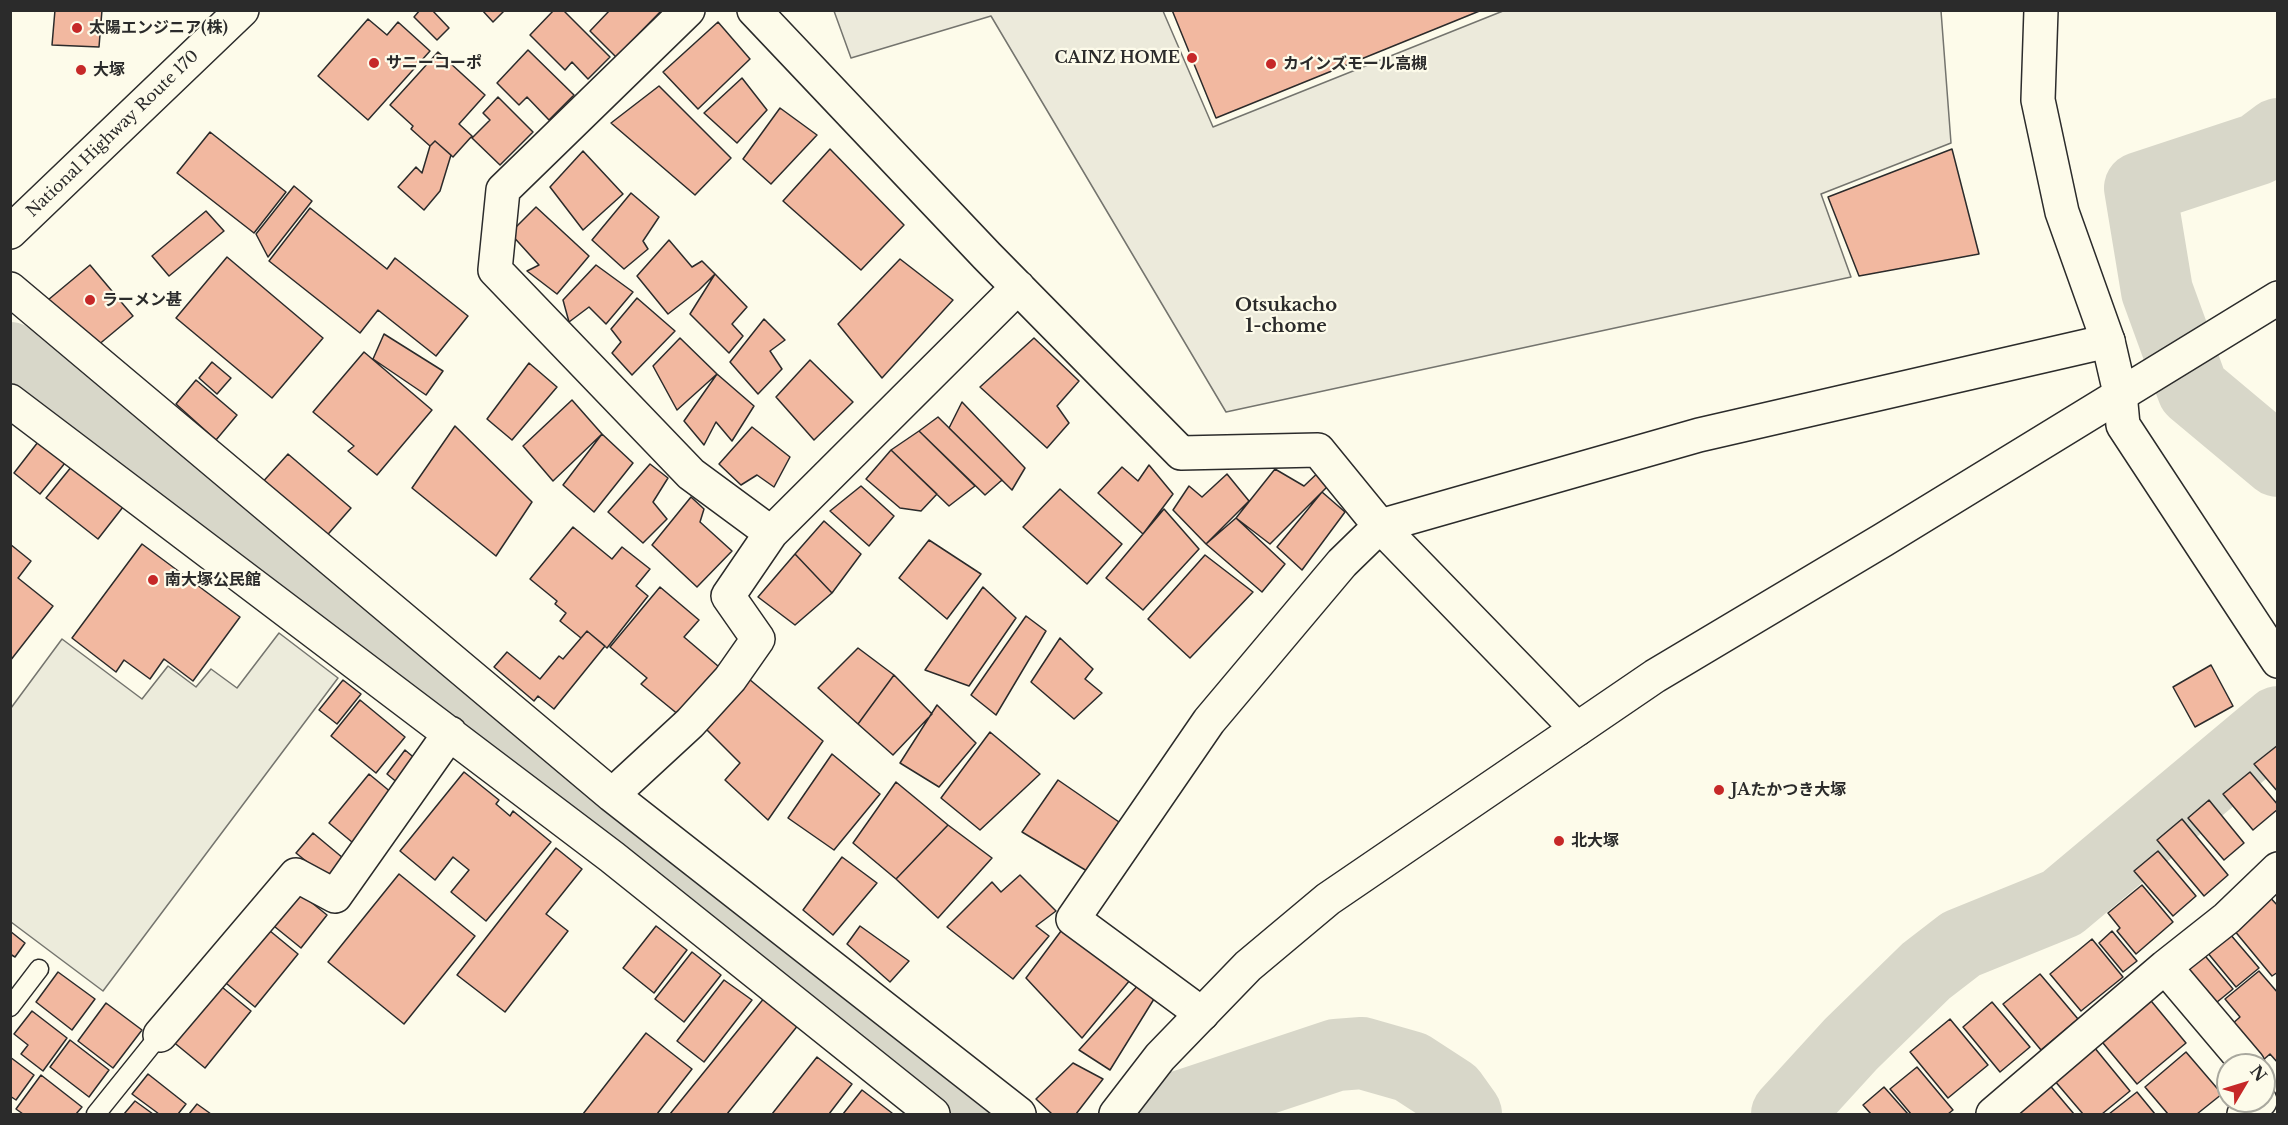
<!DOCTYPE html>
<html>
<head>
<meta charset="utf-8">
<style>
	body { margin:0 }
	#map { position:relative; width:2288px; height:1125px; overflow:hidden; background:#fdfbea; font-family:"Libre Baskerville",serif }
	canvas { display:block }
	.frame { position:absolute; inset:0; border:12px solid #2b2b2b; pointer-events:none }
	.north { position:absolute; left:2216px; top:1053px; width:60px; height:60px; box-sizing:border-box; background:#fdfbea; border:2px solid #a9a89e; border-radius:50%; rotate:52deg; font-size:16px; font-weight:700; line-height:24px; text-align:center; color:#2b2b2b }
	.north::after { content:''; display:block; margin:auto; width:21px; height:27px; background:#c62828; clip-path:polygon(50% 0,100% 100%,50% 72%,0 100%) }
</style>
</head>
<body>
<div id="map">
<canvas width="2288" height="1125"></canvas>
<div class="frame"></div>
<div class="north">N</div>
</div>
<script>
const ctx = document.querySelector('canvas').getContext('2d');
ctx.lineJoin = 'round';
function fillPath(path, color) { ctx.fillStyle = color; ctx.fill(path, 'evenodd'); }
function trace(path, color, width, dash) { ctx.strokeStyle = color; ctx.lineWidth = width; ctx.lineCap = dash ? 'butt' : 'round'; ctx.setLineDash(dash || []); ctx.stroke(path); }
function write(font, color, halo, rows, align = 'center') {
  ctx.font = font + ' "Libre Baskerville","Noto Sans JP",serif'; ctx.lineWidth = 4.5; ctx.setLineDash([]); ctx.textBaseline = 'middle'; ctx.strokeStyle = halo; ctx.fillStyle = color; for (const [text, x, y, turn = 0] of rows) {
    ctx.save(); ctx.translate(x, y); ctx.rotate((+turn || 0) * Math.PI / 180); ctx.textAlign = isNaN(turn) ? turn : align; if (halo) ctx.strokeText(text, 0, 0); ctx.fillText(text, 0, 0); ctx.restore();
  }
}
const green = new Path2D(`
	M 279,633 L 338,678 L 103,991 L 11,922 L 11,708 L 62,639 L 142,699 L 168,666 L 196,687 L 211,669 L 237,688 Z`);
fillPath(green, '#ecebdb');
trace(green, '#74746e', 1.5);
const parking = new Path2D(`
	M 834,11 L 1163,11 L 1213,127 L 1503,11 L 1941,11 L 1951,143 L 1821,194 L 1851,277 L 1226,412 L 991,16 L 851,58 Z`);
fillPath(parking, '#eceadb');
trace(parking, '#74746e', 1.5);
trace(new Path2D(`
	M 2278,134 L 2258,149 L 2140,188 L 2157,291 L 2193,390 L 2278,461
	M 10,358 L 95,420 L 820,987 L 980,1114
	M 1173,1114 L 1183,1106 L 1336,1055 L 1362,1053 L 1411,1067 L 1451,1093 L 1466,1114
	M 1787,1114 L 1851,1044 L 1926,971 L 1961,944 L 2062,903 L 2278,722`), '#d8d7c9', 72);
const building = new Path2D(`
	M 55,10 L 102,10 L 99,47 L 52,45 Z
	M 420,10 L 432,10 L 449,28 L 437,40 L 414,17 Z
	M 482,10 L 505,10 L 493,22 Z
	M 554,10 L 563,10 L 610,57 L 588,79 L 572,62 L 565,70 L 530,35 Z
	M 610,10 L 662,10 L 616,57 L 590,31 Z
	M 1172,10 L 1482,10 L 1216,118 Z
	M 368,19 L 387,35 L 398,22 L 430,51 L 368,120 L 318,76 Z
	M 718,22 L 750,59 L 698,109 L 663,72 Z
	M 528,50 L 574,95 L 549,120 L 527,97 L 519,105 L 497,83 Z
	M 438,52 L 485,95 L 459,124 L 472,136 L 453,157 L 435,141 L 430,146 L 411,129 L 413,126 L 390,105 Z
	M 742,78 L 767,110 L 737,143 L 704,113 Z
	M 659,86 L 731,158 L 695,195 L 611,123 Z
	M 498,97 L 533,132 L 500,165 L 472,138 L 490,120 L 483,113 Z
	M 780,108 L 817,135 L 771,184 L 743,159 Z
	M 210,132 L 286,192 L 254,233 L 177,173 Z
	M 435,141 L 451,155 L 440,191 L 424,210 L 398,187 L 416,167 L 422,173 L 430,146 Z
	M 830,149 L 904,225 L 861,270 L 783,201 Z
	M 1952,149 L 1979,254 L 1859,276 L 1828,197 Z
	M 583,151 L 623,194 L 583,230 L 550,187 Z
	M 294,186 L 312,201 L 268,257 L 256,234 Z
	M 631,193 L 659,217 L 643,241 L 648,249 L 624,269 L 592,240 Z
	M 536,207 L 589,256 L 557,294 L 527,271 L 539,265 L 510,233 Z
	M 310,208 L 387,269 L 395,258 L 468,316 L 436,356 L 378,310 L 360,333 L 269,261 Z
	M 206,211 L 224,231 L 169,276 L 152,256 Z
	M 669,240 L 692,267 L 702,261 L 715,274 L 699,290 L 668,314 L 637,276 Z
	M 227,257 L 323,338 L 272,398 L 176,318 Z
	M 900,259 L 953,300 L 882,378 L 838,324 Z
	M 90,265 L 133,316 L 91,351 L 48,300 Z
	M 596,265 L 633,292 L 606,324 L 589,307 L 569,322 L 563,300 Z
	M 715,274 L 747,307 L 732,324 L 743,336 L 729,353 L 690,314 Z
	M 637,298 L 675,331 L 632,375 L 612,353 L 621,342 L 611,329 Z
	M 764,319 L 785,340 L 770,351 L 782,369 L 758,394 L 730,362 Z
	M 384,334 L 443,371 L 426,395 L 373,359 Z
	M 680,338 L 717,374 L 677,410 L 653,366 Z
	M 1034,338 L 1079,381 L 1057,406 L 1069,423 L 1047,448 L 980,387 Z
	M 364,352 L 432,410 L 377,475 L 348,451 L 354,446 L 313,412 Z
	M 810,360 L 853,402 L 814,440 L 776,397 Z
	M 212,362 L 231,378 L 217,394 L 199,378 Z
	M 529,363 L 557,387 L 512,440 L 487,419 Z
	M 717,374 L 754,406 L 732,441 L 716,422 L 704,445 L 684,421 Z
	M 196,380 L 237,415 L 216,440 L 176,404 Z
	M 572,400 L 602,434 L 553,481 L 523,446 Z
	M 962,402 L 1025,468 L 1012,490 L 949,428 Z
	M 938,417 L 1002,480 L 985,495 L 919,431 Z
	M 455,426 L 532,502 L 496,556 L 412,488 Z
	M 752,427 L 790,457 L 774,487 L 757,475 L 741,485 L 719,464 Z
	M 919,431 L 975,486 L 949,506 L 891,450 Z
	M 602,434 L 633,463 L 594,512 L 563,485 Z
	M 38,442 L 65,463 L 40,494 L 14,473 Z
	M 891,450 L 937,494 L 921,511 L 900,508 L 866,479 Z
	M 288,454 L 351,508 L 323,540 L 260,485 Z
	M 650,464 L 668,478 L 653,502 L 667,519 L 643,543 L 608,512 Z
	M 1149,465 L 1173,494 L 1143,534 L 1098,493 L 1122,467 L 1138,481 Z
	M 72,466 L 123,507 L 98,539 L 46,498 Z
	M 1324,467 L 1335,479 L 1270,544 L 1236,518 L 1275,469 L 1304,486 Z
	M 1227,474 L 1249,501 L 1206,544 L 1173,510 L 1189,486 L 1202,497 Z
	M 861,486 L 894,516 L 869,546 L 830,511 Z
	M 1060,489 L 1122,544 L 1087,584 L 1023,527 Z
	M 1322,492 L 1345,512 L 1302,570 L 1277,547 Z
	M 691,497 L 704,509 L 700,522 L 732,551 L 697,587 L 652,545 Z
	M 1164,509 L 1199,549 L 1143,610 L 1106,578 Z
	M 1236,518 L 1285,564 L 1262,592 L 1206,544 Z
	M 824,521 L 861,554 L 832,593 L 795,554 Z
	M 573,527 L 612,559 L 622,547 L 650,569 L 636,586 L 648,596 L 607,648 L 587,631 L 581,638 L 560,621 L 566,613 L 555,604 L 557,601 L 530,579 Z
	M 929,540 L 981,574 L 947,619 L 899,578 Z
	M 10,544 L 31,561 L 18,578 L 53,606 L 10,661 Z
	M 142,544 L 240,617 L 193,681 L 164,659 L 150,679 L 124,660 L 116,672 L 72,638 Z
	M 795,554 L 832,593 L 795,625 L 758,597 Z
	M 1205,555 L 1253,592 L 1190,658 L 1148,619 Z
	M 660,587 L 699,620 L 684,637 L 725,672 L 685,720 L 641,684 L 647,678 L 610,647 Z
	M 983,587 L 1016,618 L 969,686 L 925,670 Z
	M 1026,616 L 1046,631 L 996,715 L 971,695 Z
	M 587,631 L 605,646 L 554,709 L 538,696 L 534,701 L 494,667 L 507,652 L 540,679 L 559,656 L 563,659 Z
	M 1060,638 L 1093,669 L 1085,679 L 1102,693 L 1074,719 L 1031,682 Z
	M 858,648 L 894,675 L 858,724 L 818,688 Z
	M 2211,665 L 2233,706 L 2195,727 L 2173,687 Z
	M 894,675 L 932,714 L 893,755 L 858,724 Z
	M 749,679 L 823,741 L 768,820 L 725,780 L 740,763 L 705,728 Z
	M 343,680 L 361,694 L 337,724 L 319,710 Z
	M 360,700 L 405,737 L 376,773 L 331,736 Z
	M 937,705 L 976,743 L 939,787 L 900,763 Z
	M 990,732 L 1040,774 L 980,830 L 941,798 Z
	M 2278,745 L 2278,792 L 2254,764 Z
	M 405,750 L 424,766 L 405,789 L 387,774 Z
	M 832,754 L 880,794 L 834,850 L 788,818 Z
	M 464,772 L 499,800 L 496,804 L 510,816 L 513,811 L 551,842 L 486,921 L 451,892 L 469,870 L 453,857 L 435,880 L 400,851 Z
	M 2250,772 L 2278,805 L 2278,809 L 2253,830 L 2223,794 Z
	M 369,774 L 398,798 L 358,847 L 329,823 Z
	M 1058,780 L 1119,822 L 1087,871 L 1022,832 Z
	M 896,782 L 948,825 L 896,879 L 853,843 Z
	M 2209,800 L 2244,843 L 2224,860 L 2188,818 Z
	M 2182,819 L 2228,875 L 2204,896 L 2157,840 Z
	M 948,825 L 992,858 L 938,918 L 896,879 Z
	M 313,833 L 343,858 L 327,878 L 296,853 Z
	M 556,848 L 582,869 L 546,914 L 568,931 L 505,1012 L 457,975 Z
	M 2158,851 L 2196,896 L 2173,916 L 2134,871 Z
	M 842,857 L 877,883 L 833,935 L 803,910 Z
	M 399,874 L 475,936 L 404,1024 L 328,962 Z
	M 1020,875 L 1056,911 L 1036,926 L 1049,936 L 1013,979 L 947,927 L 992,882 L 1001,892 Z
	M 2142,885 L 2173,922 L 2136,954 L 2117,931 L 2120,928 L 2108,913 Z
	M 291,886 L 327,915 L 301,948 L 264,918 Z
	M 2266,893 L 2278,906 L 2278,972 L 2272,976 L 2229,924 Z
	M 1067,923 L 1140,968 L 1082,1038 L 1026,978 Z
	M 264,926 L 298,954 L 255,1007 L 221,979 Z
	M 656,926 L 687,950 L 654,993 L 623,968 Z
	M 860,926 L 909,961 L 890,982 L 847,944 Z
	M 2224,927 L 2259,968 L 2236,987 L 2202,946 Z
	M 10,931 L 25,943 L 15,957 L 10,954 Z
	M 2112,931 L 2137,961 L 2123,972 L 2099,943 Z
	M 2092,939 L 2123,977 L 2081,1011 L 2050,974 Z
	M 2201,951 L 2233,989 L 2211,1007 L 2179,969 Z
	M 692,952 L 721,975 L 684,1022 L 655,999 Z
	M 2259,971 L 2278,993 L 2278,1063 L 2270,1054 L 2262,1061 L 2231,1025 L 2240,1017 L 2225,999 Z
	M 58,972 L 95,999 L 72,1030 L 36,1002 Z
	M 2040,974 L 2078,1019 L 2041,1050 L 2003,1004 Z
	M 724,980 L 752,1000 L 704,1062 L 677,1041 Z
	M 1141,982 L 1154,999 L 1110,1070 L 1079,1050 Z
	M 217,983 L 251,1011 L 205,1068 L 171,1040 Z
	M 2147,996 L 2186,1043 L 2137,1084 L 2098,1037 Z
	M 765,997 L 799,1024 L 727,1114 L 670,1114 Z
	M 1992,1002 L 2030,1047 L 2000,1072 L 1963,1027 Z
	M 106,1003 L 142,1030 L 113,1068 L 78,1041 Z
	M 32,1011 L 67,1038 L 43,1071 L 21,1054 L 28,1045 L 14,1034 Z
	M 1950,1019 L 1988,1065 L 1948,1098 L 1910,1052 Z
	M 646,1033 L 692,1069 L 657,1114 L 583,1114 Z
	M 70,1040 L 109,1070 L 89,1097 L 50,1067 Z
	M 2094,1047 L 2130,1091 L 2102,1114 L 2083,1114 L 2054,1080 Z
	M 2186,1052 L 2222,1094 L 2197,1114 L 2168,1114 L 2145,1087 Z
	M 10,1057 L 34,1075 L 16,1100 L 10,1096 Z
	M 817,1057 L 852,1084 L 829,1114 L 772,1114 Z
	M 1073,1063 L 1103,1079 L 1076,1114 L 1052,1114 L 1036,1099 Z
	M 1917,1067 L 1953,1110 L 1948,1114 L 1911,1114 L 1890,1089 Z
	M 148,1074 L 186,1104 L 178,1114 L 159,1114 L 132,1094 Z
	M 41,1075 L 82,1107 L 76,1114 L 23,1114 L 16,1109 Z
	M 2047,1082 L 2074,1114 L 2013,1114 Z
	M 1884,1087 L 1908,1114 L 1871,1114 L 1863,1105 Z
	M 862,1090 L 892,1113 L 891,1114 L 843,1114 Z
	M 2137,1092 L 2155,1114 L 2109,1114 Z
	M 135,1101 L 153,1114 L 124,1114 Z
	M 197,1104 L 211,1114 L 189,1114 Z`);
fillPath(building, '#f2b8a0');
trace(building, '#2b2b2b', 1.5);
const service = new Path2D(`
	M 10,1007 L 39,969
	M 96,1114 L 154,1042`);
const minor = new Path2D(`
	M 688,10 L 503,190 L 495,270 L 691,474 L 771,533 L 1018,287
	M 754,10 L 987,256 L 1181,453 L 1318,450 L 1380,526 L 1577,729
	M 10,289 L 612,795 L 1019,1114
	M 2120,393 L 2123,425 L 2278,661
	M 10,401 L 612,857 L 933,1114
	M 612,795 L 690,723 L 730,679 L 758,639 L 728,596 L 771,533
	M 1202,1014 L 1073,919 L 1209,721 L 1342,563 L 1380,526 L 1699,435 L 2108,341
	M 160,1035 L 296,875 L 335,896 L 450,733
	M 2248,1065 L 2165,967 L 2227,918 L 2278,869
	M 1993,1114 L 2165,967
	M 2244,1114 L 2260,1101`);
const tertiary = new Path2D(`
	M 2041,10 L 2038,100 L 2062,212 L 2108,341 L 2120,393
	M 1116,1114 L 1160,1057 L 1248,966 L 1328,899 L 1655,676 L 1883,540 L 2278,298`);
const trunk = new Path2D(`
	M 10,232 L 242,10`);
trace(service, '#2b2b2b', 21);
trace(minor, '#2b2b2b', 36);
trace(tertiary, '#2b2b2b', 36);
trace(trunk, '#2b2b2b', 36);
trace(service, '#fdfbea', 18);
trace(minor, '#fdfbea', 33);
trace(tertiary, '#fdfbea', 33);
trace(trunk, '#fdfbea', 33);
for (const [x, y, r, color] of [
	[77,28,6,"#c62828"],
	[1192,58,6,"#c62828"],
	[374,63,6,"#c62828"],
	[1271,64,6,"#c62828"],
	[81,70,6,"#c62828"],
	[90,300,6,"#c62828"],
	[153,580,6,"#c62828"],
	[1719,790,6,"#c62828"],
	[1559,841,6,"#c62828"]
]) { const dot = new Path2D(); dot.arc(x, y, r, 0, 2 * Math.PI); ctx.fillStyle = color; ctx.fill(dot); trace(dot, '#fdfbea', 2); }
write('bold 16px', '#2b2b2b', '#fdfbea', [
	["太陽エンジニア(株)",89,28],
	["CAINZ HOME",1180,58,"right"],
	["サニーコーポ",386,63],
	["カインズモール高槻",1283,64],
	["大塚",93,70],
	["ラーメン甚",102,300],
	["南大塚公民館",165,580],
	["JAたかつき大塚",1731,790],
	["北大塚",1571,841]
], 'left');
write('16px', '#2b2b2b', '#fdfbea', [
	["National Highway Route 170",113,134,-44]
]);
write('bold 18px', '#2b2b2b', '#fdfbea', [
	["Otsukacho",1286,306],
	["1-chome",1286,327]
]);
</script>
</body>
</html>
